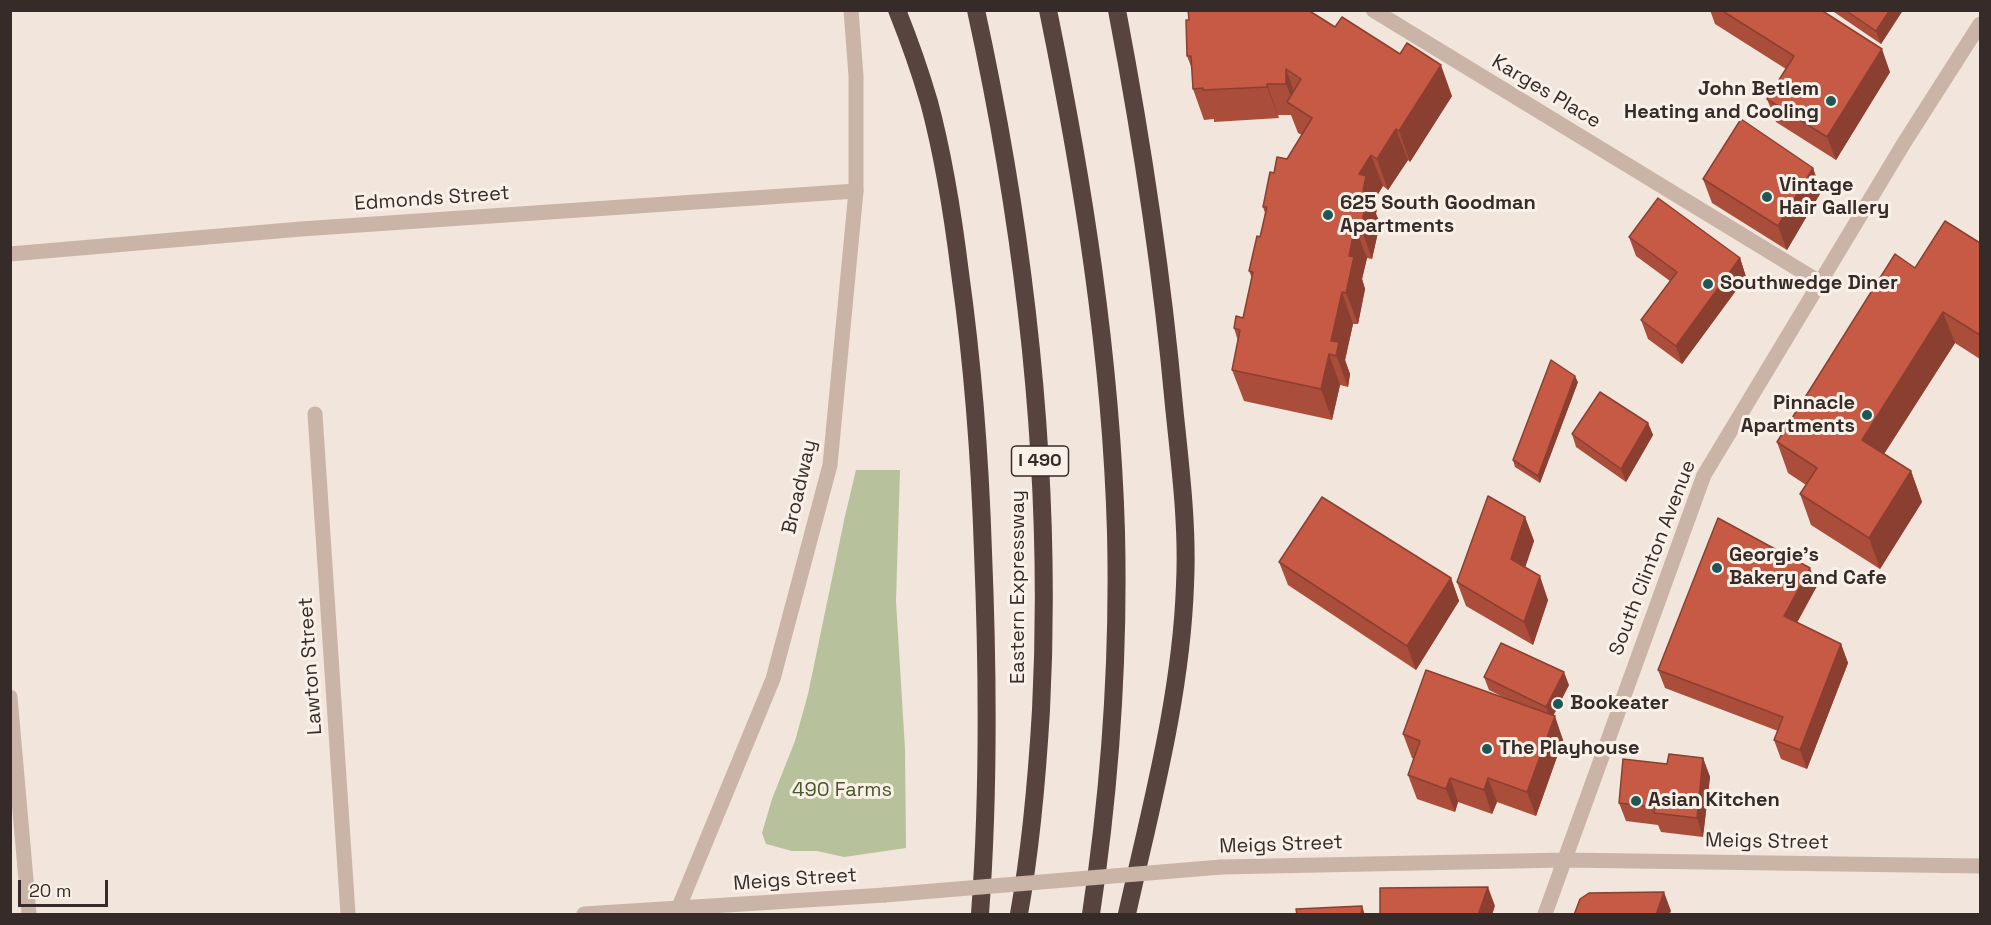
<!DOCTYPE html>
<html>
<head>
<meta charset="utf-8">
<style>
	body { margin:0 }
	#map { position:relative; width:1991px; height:925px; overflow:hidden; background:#f2e5db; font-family:"Space Grotesk",sans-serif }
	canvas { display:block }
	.frame { position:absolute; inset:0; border:12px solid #362b28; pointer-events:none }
	.scale { position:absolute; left:18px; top:880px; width:90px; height:27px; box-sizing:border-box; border:3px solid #362b28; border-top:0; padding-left:8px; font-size:18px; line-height:21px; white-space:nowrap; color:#362b28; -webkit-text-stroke:4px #f9f0e7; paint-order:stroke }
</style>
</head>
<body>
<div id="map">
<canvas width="1991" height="925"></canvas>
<div class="frame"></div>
<div class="scale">20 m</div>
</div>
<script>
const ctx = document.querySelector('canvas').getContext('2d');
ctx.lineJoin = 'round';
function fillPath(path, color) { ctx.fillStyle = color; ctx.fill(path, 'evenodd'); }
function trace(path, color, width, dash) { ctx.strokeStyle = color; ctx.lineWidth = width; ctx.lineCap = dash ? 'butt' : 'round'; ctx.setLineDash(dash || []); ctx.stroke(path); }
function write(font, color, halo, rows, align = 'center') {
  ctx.font = font + ' "Space Grotesk",sans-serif'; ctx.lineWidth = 6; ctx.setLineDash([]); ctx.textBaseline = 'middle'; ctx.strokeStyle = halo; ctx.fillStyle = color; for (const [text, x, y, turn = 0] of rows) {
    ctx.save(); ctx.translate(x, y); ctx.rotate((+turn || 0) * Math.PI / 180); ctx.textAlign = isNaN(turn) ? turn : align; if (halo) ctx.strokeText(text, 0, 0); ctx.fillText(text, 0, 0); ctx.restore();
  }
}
fillPath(new Path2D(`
	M 856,470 L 900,470 L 896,601 L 905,749 L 906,848 L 844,857 L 817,851 L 792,851 L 766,844 L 762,833 L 772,799 L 795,741 L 808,694 L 845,516 Z`), '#b7c19b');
trace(new Path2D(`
	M 1373,10 L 1821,283
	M 10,254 L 301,229 L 856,191
	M 315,414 L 348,914
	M 10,697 L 29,914`), '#cab4a7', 15);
trace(new Path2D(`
	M 1221,867 L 1565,860 L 1980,866
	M 584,914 L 885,895
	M 676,914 L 773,679 L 830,465 L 856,191 L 856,76 L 851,10
	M 1545,914 L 1704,475 L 1904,143 L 1980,24`), '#cab4a7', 15);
trace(new Path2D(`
	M 897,10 C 909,40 920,71 929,102 C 944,158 953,216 960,273 C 973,366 980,459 983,552 C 988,673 989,794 980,914
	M 976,10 C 1026,239 1053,476 1041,710 C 1037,778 1031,847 1019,914
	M 1048,10 C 1083,181 1111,357 1116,532 C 1119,660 1110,788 1091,914
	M 1117,10 C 1142,141 1162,273 1174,406 C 1180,465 1188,525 1185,585 C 1181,697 1151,806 1127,914`), '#57443f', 18);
trace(new Path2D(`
	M 885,895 L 1221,867`), '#cab4a7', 15);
fillPath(new Path2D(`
	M 1710,10 L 1821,10 L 1890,72 L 1836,160 L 1776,122 L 1767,99 L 1786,69 L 1715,24 Z
	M 1831,10 L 1903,10 L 1881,44 Z
	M 1189,20 L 1335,27 L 1452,96 L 1410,162 L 1408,160 L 1388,190 L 1383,186 L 1375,199 L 1377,207 L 1376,214 L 1380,223 L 1372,259 L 1367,258 L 1362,279 L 1365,289 L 1358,324 L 1353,324 L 1345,360 L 1350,374 L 1348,387 L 1340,385 L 1332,420 L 1244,401 L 1232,370 L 1238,341 L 1234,328 L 1243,318 L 1252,278 L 1249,271 L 1260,237 L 1265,213 L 1263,207 L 1274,173 L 1287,159 L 1302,135 L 1298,133 L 1291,115 L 1278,115 L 1279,118 L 1214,122 L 1214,119 L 1204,120 L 1193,89 L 1192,69 L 1187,56 Z
	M 1813,168 L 1821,192 L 1787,250 L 1712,203 L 1703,179 Z
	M 1629,237 L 1740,258 L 1746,277 L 1682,364 L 1648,339 L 1641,320 L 1670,281 L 1636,256 Z
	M 1980,243 L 1980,359 L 1955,343 L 1884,454 L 1911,471 L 1922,502 L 1880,569 L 1811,525 L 1800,494 L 1806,485 L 1788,473 L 1777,442 L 1915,268 Z
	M 1578,382 L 1540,483 L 1515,467 L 1513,460 Z
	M 1648,423 L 1653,435 L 1626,482 L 1576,447 L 1572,434 Z
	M 1525,517 L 1534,541 L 1525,567 L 1548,600 L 1533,645 L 1466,606 L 1457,582 Z
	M 1279,562 L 1451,578 L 1459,601 L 1416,670 L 1288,585 Z
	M 1817,586 L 1797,623 L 1841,644 L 1848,663 L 1807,769 L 1781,759 L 1774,740 L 1778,731 L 1665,688 L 1658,670 Z
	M 1484,677 L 1569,685 L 1553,716 L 1563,740 L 1536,816 L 1497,802 L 1492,814 L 1458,802 L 1455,812 L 1417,799 L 1408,775 L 1414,759 L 1412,758 L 1403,734 L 1509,700 L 1489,690 Z
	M 1703,758 L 1710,777 L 1703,837 L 1661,832 L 1658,825 L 1626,821 L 1619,803 L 1667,764 Z`), '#aa4d3b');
fillPath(new Path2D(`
	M 1890,10 L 1903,10 L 1881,44 L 1876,31 Z
	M 1882,49 L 1890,72 L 1836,160 L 1827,137 Z
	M 1441,65 L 1452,96 L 1410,162 L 1399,131 Z
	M 1286,69 L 1297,100 L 1295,107 L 1286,84 Z
	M 1267,84 L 1278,115 L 1279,118 L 1267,87 Z
	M 1396,129 L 1408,160 L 1388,190 L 1377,159 Z
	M 1371,155 L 1383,186 L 1375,199 L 1377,207 L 1376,214 L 1380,223 L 1372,259 L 1361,228 L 1363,191 L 1359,174 Z
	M 1813,168 L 1821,192 L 1787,250 L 1778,226 Z
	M 1355,227 L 1367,258 L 1362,279 L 1365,289 L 1358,324 L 1346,293 L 1349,256 Z
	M 1740,258 L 1746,277 L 1682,364 L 1676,346 Z
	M 1342,292 L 1353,324 L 1345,360 L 1350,374 L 1348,387 L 1331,341 Z
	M 1943,312 L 1955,343 L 1873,471 L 1862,440 Z
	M 1329,354 L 1340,385 L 1332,420 L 1321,389 Z
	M 1575,376 L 1578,382 L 1540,483 L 1538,476 Z
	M 1648,423 L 1653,435 L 1626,482 L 1621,469 Z
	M 1911,471 L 1922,502 L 1880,569 L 1869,538 Z
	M 1525,517 L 1534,541 L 1520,583 L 1511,559 Z
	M 1810,568 L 1817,586 L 1790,634 L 1784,616 Z
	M 1540,576 L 1548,600 L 1533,645 L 1524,622 Z
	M 1451,578 L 1459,601 L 1416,670 L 1407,646 Z
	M 1841,644 L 1848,663 L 1807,769 L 1800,750 Z
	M 1564,672 L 1569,685 L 1551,720 L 1546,707 Z
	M 1555,716 L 1563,740 L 1536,816 L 1527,792 Z
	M 1703,758 L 1710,777 L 1703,837 L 1697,818 Z
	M 1450,778 L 1458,802 L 1455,812 L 1446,789 Z
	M 1488,778 L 1497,802 L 1492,814 L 1484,790 Z
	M 1488,887 L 1495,906 L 1492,915 L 1478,915 Z
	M 1664,892 L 1671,911 L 1669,915 L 1656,915 Z
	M 1362,906 L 1365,915 L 1361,915 Z`), '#8b3f30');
const building = new Path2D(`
	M 1188,10 L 1308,10 L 1335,27 L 1342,17 L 1400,54 L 1407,43 L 1441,65 L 1399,131 L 1396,129 L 1377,159 L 1371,155 L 1359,174 L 1366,176 L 1363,191 L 1368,192 L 1361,228 L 1355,227 L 1349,256 L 1354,257 L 1346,293 L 1342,292 L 1331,341 L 1339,342 L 1336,356 L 1329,354 L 1321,389 L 1232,370 L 1240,330 L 1234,328 L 1236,316 L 1243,318 L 1253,272 L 1249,271 L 1257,236 L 1260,237 L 1267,207 L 1263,207 L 1270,172 L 1274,173 L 1277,157 L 1287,159 L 1312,118 L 1287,102 L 1301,79 L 1286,69 L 1286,84 L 1267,84 L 1267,87 L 1203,90 L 1203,88 L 1193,89 L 1191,56 L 1187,56 L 1186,20 L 1189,20 Z
	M 1721,10 L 1821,10 L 1882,49 L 1827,137 L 1767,99 L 1794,56 Z
	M 1845,10 L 1890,10 L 1876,31 Z
	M 1741,119 L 1813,168 L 1778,226 L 1703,179 Z
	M 1658,198 L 1740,258 L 1676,346 L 1641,320 L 1677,272 L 1629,237 Z
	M 1945,221 L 1980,243 L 1980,335 L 1943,312 L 1862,440 L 1911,471 L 1869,538 L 1800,494 L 1817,468 L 1777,442 L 1895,254 L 1915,268 Z
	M 1551,360 L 1575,376 L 1538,476 L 1513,460 Z
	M 1600,392 L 1648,423 L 1621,469 L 1572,434 Z
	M 1488,496 L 1525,517 L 1511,559 L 1540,576 L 1524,622 L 1457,582 Z
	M 1322,497 L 1451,578 L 1407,646 L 1279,562 Z
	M 1718,518 L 1810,568 L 1784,616 L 1841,644 L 1800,750 L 1774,740 L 1783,717 L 1658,670 Z
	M 1501,643 L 1564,672 L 1546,707 L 1484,677 Z
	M 1426,670 L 1555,716 L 1527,792 L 1488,778 L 1484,790 L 1450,778 L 1446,789 L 1408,775 L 1420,741 L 1403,734 Z
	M 1669,754 L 1703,758 L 1697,818 L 1654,813 L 1655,807 L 1619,803 L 1623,759 L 1667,764 Z
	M 1488,887 L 1478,915 L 1380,915 L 1380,888 Z
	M 1664,892 L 1656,915 L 1574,915 L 1580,899 L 1589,893 Z
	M 1362,906 L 1361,915 L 1297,915 L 1296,909 Z`);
fillPath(building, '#c65a45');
trace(building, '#8b3f30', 1.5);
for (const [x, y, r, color] of [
	[1831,101,6,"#1d5857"],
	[1767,197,6,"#1d5857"],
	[1328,215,6,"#1d5857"],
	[1708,284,6,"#1d5857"],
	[1867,415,6,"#1d5857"],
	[1717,568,6,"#1d5857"],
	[1558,704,6,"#1d5857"],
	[1487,749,6,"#1d5857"],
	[1636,801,6,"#1d5857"]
]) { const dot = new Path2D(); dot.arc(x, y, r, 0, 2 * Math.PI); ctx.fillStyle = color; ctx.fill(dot); trace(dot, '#f9f0e7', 2); }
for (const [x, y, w] of [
	[1040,461,57]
]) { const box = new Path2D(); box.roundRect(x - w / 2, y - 15, w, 30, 4.5); ctx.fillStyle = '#f9f0e7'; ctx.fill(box); trace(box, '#362b28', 1.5); }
write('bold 18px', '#362b28', null, [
	["I 490",1040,461]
]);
write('bold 20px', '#362b28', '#f9f0e7', [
	["John Betlem",1819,90,"right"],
	["Heating and Cooling",1819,113,"right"],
	["Vintage",1779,186],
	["Hair Gallery",1779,209],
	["625 South Goodman",1340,204],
	["Apartments",1340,227],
	["Southwedge Diner",1720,284],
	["Pinnacle",1855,404,"right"],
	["Apartments",1855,427,"right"],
	["Georgie's",1729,556],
	["Bakery and Cafe",1729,579],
	["Bookeater",1570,704],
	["The Playhouse",1499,749],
	["Asian Kitchen",1648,801]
], 'left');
write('20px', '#362b28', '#f9f0e7', [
	["Karges Place",1546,92,31],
	["Edmonds Street",432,199,-4],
	["Broadway",800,487,-77],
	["South Clinton Avenue",1653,558,-69],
	["Eastern Expressway",1019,587,-90],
	["Lawton Street",311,666,-94],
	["Meigs Street",1767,842,1],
	["Meigs Street",1281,845,-2],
	["Meigs Street",795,880,-4]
]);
write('20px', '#49552b', '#f9f0e7', [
	["490 Farms",842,791]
]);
</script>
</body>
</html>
